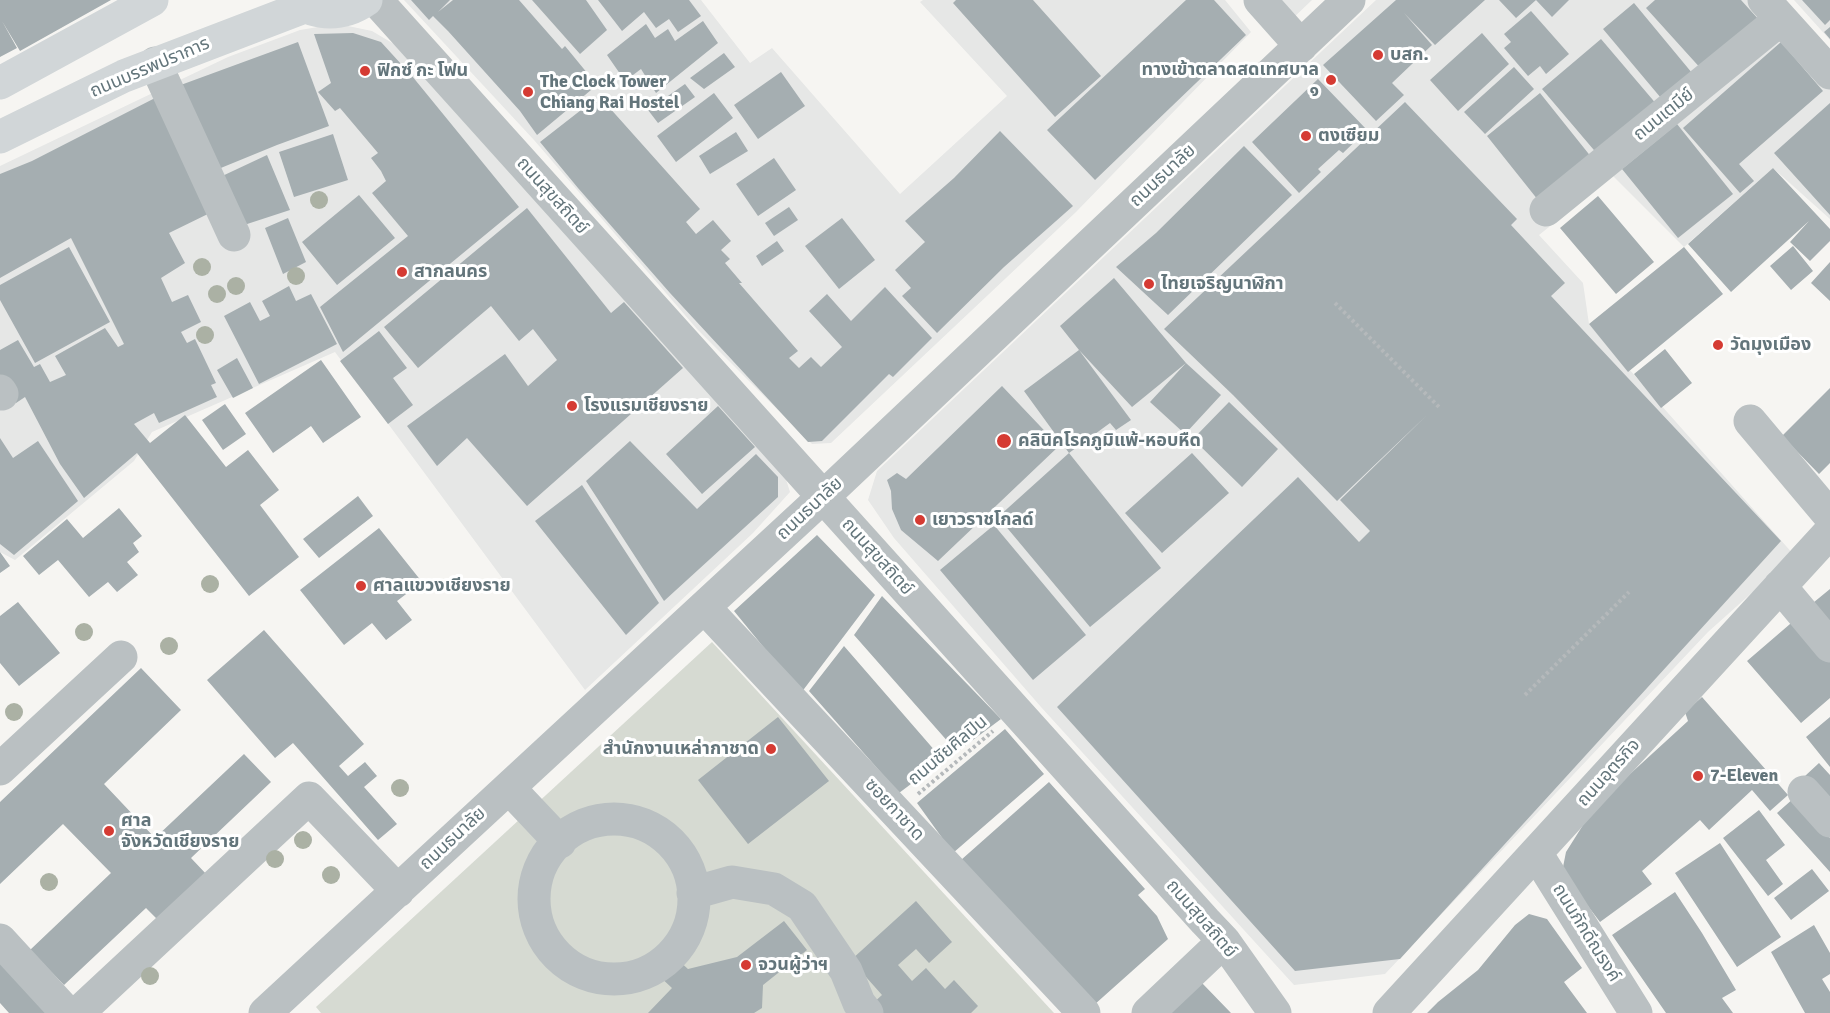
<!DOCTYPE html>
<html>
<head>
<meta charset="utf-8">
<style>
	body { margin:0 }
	canvas { display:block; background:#f6f5f2 }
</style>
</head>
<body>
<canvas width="1830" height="1013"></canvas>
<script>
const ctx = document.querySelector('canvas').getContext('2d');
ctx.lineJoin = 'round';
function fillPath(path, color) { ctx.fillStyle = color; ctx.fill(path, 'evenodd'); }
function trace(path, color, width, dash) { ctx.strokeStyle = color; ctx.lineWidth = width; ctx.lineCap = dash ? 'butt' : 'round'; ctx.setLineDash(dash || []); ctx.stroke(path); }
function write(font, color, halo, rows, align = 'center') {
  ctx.font = font + ' Signika,"Noto Sans Thai",sans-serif'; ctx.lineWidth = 6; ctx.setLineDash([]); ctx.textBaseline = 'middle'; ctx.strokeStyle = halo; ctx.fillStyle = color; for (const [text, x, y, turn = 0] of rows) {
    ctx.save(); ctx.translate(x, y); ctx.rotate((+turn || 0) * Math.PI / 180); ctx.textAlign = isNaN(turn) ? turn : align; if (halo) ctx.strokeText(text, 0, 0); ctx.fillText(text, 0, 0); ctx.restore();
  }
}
fillPath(new Path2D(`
	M 404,0 L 701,0 L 750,63 L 772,48 L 900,194 L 1007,96 L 920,2 L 923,0 L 1225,0 L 1251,32 L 1076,212 L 831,443 L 812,444 L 697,329 L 534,140 Z
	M 1271,0 L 1312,0 L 1289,22 Z
	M 1376,0 L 1749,0 L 1830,89 L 1830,219 L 1773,168 L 1684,247 L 1613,176 L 1539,235 L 1583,283 L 1589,324 L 1794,555 L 1708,632 L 1385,974 L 1294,985 L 1041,707 L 894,538 L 868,500 L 877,471 Z
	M 1794,0 L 1830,0 L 1830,40 Z
	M 324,26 L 348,26 L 372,31 L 399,47 L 784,473 L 790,492 L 753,533 L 585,690 L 335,352 L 152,432 L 134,461 L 15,560 L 0,552 L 0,166 L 228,57 L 300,30 Z`), '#e6e7e6');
fillPath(new Path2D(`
	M 712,642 L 1054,1013 L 321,1013 L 316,1007 Z`), '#d6dad2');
fillPath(new Path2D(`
	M 0,0 L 111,0 L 20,51 L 2,21 L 17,48 L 0,57 Z
	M 411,0 L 450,0 L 438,12 L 453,0 L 519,0 L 562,49 L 565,46 L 597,85 L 537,135 L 520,111 L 448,31 L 433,16 L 429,20 Z
	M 532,0 L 586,0 L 607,30 L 580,54 Z
	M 598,0 L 689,0 L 701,16 L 678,32 L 669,19 L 656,28 L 644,12 L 622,31 Z
	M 956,0 L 1033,0 L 1101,76 L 1055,117 L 953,3 Z
	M 1186,0 L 1214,0 L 1246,35 L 1095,180 L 1047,130 Z
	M 1396,0 L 1485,0 L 1435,45 L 1404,13 L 1432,45 L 1392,83 L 1404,95 L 1376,121 L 1323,65 Z
	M 1499,0 L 1569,0 L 1552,17 L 1536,0 L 1516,18 Z
	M 1655,0 L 1741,0 L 1760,21 L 1703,71 L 1646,8 Z
	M 1802,0 L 1830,0 L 1830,20 L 1825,25 Z
	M 1634,3 L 1697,79 L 1666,104 L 1603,29 Z
	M 1531,11 L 1569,54 L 1546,74 L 1540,66 L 1528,76 L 1504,48 L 1511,42 L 1504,34 Z
	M 703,21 L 718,43 L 656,93 L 641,69 L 625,81 L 607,55 L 646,24 L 655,38 L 668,29 L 675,41 Z
	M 1830,27 L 1830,39 L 1824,32 Z
	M 353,33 L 381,42 L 412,76 L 519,207 L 343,352 L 320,307 L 408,236 L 372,193 L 386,181 L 381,171 L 371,158 L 378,153 L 340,108 L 335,111 L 318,92 L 331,83 L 314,34 Z
	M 1482,33 L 1509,64 L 1458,111 L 1430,80 Z
	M 1601,39 L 1658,106 L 1599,156 L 1542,89 Z
	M 298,42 L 329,126 L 277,145 L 211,172 L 178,86 Z
	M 1781,42 L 1823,91 L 1739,164 L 1754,181 L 1740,193 L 1683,128 Z
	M 724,53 L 735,67 L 704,89 L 690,78 Z
	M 1514,67 L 1534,89 L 1485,134 L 1464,112 Z
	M 781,72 L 805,106 L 758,139 L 734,105 Z
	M 1318,79 L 1367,130 L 1343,153 L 1339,150 L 1318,169 L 1321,172 L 1299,193 L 1252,142 Z
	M 685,84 L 695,97 L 658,123 L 648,110 Z
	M 714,93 L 733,118 L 676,162 L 657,136 Z
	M 1540,93 L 1600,168 L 1546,210 L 1487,136 Z
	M 599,96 L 700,209 L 686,222 L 696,234 L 713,220 L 731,241 L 721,250 L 730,259 L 725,263 L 742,283 L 739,283 L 798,351 L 789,358 L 799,368 L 811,357 L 821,367 L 842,347 L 809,311 L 827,294 L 851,321 L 885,287 L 932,338 L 893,377 L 889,374 L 822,441 L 808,442 L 670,293 L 578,188 L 540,142 Z
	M 157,97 L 214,211 L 169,233 L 185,263 L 161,278 L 172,302 L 188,295 L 201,322 L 181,332 L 187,343 L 195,339 L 216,383 L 211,385 L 217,397 L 159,423 L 154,413 L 134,424 L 150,443 L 185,415 L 226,467 L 248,450 L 279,490 L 260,505 L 299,557 L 249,596 L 137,453 L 84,498 L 60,464 L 25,397 L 16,403 L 0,376 L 0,350 L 18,340 L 34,367 L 40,364 L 50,382 L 66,375 L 55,356 L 105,328 L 118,347 L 124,344 L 71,238 L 0,278 L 0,174 L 32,161 Z
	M 1405,102 L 1517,219 L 1511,225 L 1565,283 L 1551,296 L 1781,541 L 1400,959 L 1295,971 L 1057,707 L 1298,477 L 1359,542 L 1370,531 L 1340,500 L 1427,415 L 1337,501 L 1233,395 L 1164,329 Z
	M 1830,103 L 1830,215 L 1774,153 Z
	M 1677,124 L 1733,194 L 1678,238 L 1622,169 Z
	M 1000,131 L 1073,206 L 1004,267 L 937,333 L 902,296 L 911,288 L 895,270 L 925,242 L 905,221 L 954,178 Z
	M 736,132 L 748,151 L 710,174 L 699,156 Z
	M 333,134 L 348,180 L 294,197 L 279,152 Z
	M 1244,146 L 1292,195 L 1168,315 L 1116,267 L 1156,233 Z
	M 267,155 L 290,210 L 241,226 L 218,178 Z
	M 774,158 L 796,190 L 758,216 L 736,184 Z
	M 1773,168 L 1830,229 L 1830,241 L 1810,261 L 1790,242 L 1809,221 L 1731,292 L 1688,244 Z
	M 359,195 L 395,238 L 337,285 L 302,242 Z
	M 1598,196 L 1654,262 L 1616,294 L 1560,228 Z
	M 789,207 L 798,220 L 774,236 L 765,223 Z
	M 527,208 L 611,313 L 624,302 L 683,368 L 527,506 L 467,438 L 437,466 L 407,426 L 505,354 L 528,386 L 557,360 L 533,329 L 519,341 L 491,306 L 418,368 L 384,327 Z
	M 288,218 L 306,262 L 283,274 L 265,228 Z
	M 842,218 L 875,260 L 839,289 L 805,246 Z
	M 777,241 L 784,251 L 762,266 L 756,256 Z
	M 1793,246 L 1813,271 L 1791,290 L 1770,266 Z
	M 69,247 L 110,322 L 35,363 L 0,300 L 0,285 Z
	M 1684,247 L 1723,294 L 1628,372 L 1589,324 Z
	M 1830,262 L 1830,301 L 1811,283 Z
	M 1114,278 L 1186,363 L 1132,407 L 1079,350 L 1131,420 L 1116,430 L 1110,423 L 1069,453 L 1024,391 L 1079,350 L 1060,326 Z
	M 289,286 L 296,301 L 311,294 L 337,344 L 259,384 L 224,316 L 250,302 L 260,321 L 270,316 L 262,301 Z
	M 379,331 L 407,368 L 393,378 L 413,405 L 388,424 L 340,361 Z
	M 1665,349 L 1692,383 L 1661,408 L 1634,374 Z
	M 237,358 L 253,388 L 233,398 L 217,370 Z
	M 321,360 L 361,417 L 323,443 L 311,426 L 273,453 L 245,413 Z
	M 1186,363 L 1221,395 L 1185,434 L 1150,402 Z
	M 1002,386 L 1059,446 L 938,561 L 901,530 L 892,509 L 891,491 L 887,480 L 897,473 L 906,479 Z
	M 1830,388 L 1830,463 L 1819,474 L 1782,436 Z
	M 1229,402 L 1278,449 L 1242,487 L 1193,439 Z
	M 225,404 L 246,434 L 223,450 L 202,420 Z
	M 718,406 L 755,447 L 702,494 L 666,454 Z
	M 0,438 L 13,458 L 38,441 L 78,501 L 14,555 L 0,544 Z
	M 630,441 L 697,509 L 756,454 L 778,477 L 778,497 L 664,601 L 586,481 Z
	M 1069,453 L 1161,568 L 1090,627 L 998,517 Z
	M 1192,453 L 1229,493 L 1162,553 L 1125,513 Z
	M 582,485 L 659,603 L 626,635 L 535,521 Z
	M 358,496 L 373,516 L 319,558 L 303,539 Z
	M 119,508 L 142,536 L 133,543 L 139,552 L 127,562 L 138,575 L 117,592 L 108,582 L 89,597 L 58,560 L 39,575 L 23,556 L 67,519 L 83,538 Z
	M 994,525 L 1086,635 L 1033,680 L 940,570 Z
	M 379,528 L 422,582 L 397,601 L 412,620 L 386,640 L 372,623 L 344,645 L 300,590 Z
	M 817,535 L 875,595 L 801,693 L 734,611 Z
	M 0,552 L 10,566 L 0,573 Z
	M 1830,589 L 1830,634 L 1808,607 Z
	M 882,596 L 1001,719 L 957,752 L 854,635 Z
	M 18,602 L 60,653 L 19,686 L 0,663 L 0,616 Z
	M 1797,618 L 1830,656 L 1830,698 L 1801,723 L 1747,661 Z
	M 264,630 L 364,744 L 339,766 L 348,776 L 365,762 L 377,776 L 364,787 L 397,824 L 378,840 L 293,743 L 275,758 L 207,680 Z
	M 844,646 L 943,760 L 899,793 L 809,691 Z
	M 141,668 L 181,710 L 104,784 L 155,838 L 244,754 L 271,782 L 191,858 L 208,876 L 160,922 L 146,908 L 64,985 L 30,950 L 111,873 L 63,824 L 0,884 L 0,802 Z
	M 1702,697 L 1788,795 L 1770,811 L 1752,790 L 1709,830 L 1700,820 L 1642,871 L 1652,884 L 1600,922 L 1562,872 L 1566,852 L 1595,806 L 1688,721 L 1685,712 Z
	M 778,717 L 829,781 L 748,844 L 698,780 Z
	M 1830,717 L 1830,767 L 1806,737 Z
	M 1005,729 L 1044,774 L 953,853 L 917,803 Z
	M 1819,763 L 1830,775 L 1830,804 L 1805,776 Z
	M 1049,782 L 1145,889 L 1138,895 L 1157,916 L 1168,939 L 1094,1005 L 961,860 Z
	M 1794,798 L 1830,838 L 1830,872 L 1777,813 Z
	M 1759,810 L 1785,845 L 1766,860 L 1783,884 L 1768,896 L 1723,838 Z
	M 1720,843 L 1781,937 L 1737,967 L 1675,873 Z
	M 1812,869 L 1829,891 L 1791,920 L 1774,898 Z
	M 1675,892 L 1702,933 L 1736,990 L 1722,998 L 1733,1013 L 1666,1013 L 1612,935 Z
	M 916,901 L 952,942 L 929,963 L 916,949 L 898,965 L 912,981 L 926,968 L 945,989 L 954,980 L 978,1006 L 971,1013 L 878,1013 L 871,1005 L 882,995 L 851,960 Z
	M 1529,914 L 1547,919 L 1582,968 L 1564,982 L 1587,1013 L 1427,1013 L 1438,1002 L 1478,970 L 1515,925 Z
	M 784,921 L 807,950 L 763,985 L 762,1008 L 754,1013 L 648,1013 L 672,988 L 643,961 L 660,944 L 688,969 L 737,957 Z
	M 1814,925 L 1830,953 L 1830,974 L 1822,979 L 1830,992 L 1830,1013 L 1805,1013 L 1771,952 Z
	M 0,961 L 49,1013 L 9,1013 L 0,1003 Z
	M 1202,983 L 1231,1013 L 1171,1013 Z`), '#a5aeb1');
trace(new Path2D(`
	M 1335,303 L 1440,408
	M 1525,695 L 1629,592
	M 918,794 L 993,731`), '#b5b9bb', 4, [3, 3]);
trace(new Path2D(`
	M 376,0 L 1205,921 L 1224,941 L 1275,1013
	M 1260,0 L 1301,46
	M 1764,0 L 1830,73
	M 155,63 L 234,235
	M 1546,210 L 1781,19
	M 0,391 L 2,394
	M 1750,421 L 1830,516
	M 1780,586 L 1830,646
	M 704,607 L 1084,1013
	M 0,769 L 121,657
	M 509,788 L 560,842
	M 1804,792 L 1830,821
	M534 899a80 80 0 1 1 160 0a80 80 0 1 1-160 0Z
	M 1536,853 L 1636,1013
	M 693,893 L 732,882 L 774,889 L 802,906 L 846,971 L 859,1003 L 867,1013
	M 0,940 L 67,1013
	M 78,1013 L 309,798 L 398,891
	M 265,1013 L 823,497 L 1349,0
	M 1148,1013 L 1224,941
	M 1389,1013 L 1830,532`), '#bac0c2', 33);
trace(new Path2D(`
	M 294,0 C 317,16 343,16 366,0
	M 0,83 L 152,0
	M 0,137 L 124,76 L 304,7`), '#d1d6d8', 33);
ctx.fillStyle = '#abb1a4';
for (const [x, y] of [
	[319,200],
	[202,267],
	[296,276],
	[236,286],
	[217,294],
	[205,335],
	[210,584],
	[84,632],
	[169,646],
	[14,712],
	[400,788],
	[303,840],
	[275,859],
	[331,875],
	[49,882],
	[150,976]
]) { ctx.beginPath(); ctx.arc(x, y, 9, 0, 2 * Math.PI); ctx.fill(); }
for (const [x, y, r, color] of [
	[1378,55,6,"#d53b33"],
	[365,71,6,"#d53b33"],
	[1331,80,6,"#d53b33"],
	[528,92,6,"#d53b33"],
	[1306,136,6,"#d53b33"],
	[402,272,6,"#d53b33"],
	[1149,284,6,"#d53b33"],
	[1718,345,6,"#d53b33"],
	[572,406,6,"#d53b33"],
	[1004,441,8,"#d53b33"],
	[920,520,6,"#d53b33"],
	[361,586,6,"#d53b33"],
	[771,749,6,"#d53b33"],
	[1698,776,6,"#d53b33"],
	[109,831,6,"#d53b33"],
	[746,965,6,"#d53b33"]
]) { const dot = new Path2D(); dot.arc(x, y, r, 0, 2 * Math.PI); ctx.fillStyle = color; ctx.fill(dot); trace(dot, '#fff', 2); }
write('bold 18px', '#63757b', '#fff', [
	["บสก.",1390,55],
	["ทางเข้าตลาดสดเทศบาล",1319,70,"right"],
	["๑",1319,91,"right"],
	["ฟิกซ์ กะ โฟน",377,71],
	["The Clock Tower",540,82],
	["Chiang Rai Hostel",540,103],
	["ตงเซียม",1318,136],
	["สากลนคร",414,272],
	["ไทยเจริญนาฬิกา",1161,284],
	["วัดมุงเมือง",1730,345],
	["โรงแรมเชียงราย",584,406],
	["คลินิคโรคภูมิแพ้-หอบหืด",1018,441],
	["เยาวราชโกลด์",932,520],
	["ศาลแขวงเชียงราย",373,586],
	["สำนักงานเหล่ากาชาด",759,749,"right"],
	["7-Eleven",1710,776],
	["ศาล",121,821],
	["จังหวัดเชียงราย",121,842],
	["จวนผู้ว่าฯ",758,965]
], 'left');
write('18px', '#63757b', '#fff', [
	["ถนนบรรพปราการ",150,68,-23],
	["ถนนเตมีย์",1664,115,-39],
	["ถนนธนาลัย",1163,176,-43],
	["ถนนสุขสถิตย์",552,196,48],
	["ถนนธนาลัย",810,509,-43],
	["ถนนสุขสถิตย์",877,557,48],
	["ถนนชัยศิลปิน",948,751,-40],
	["ถนนอุตรกิจ",1609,773,-48],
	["ซอยกาชาด",894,810,47],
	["ถนนธนาลัย",453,839,-43],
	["ถนนสุขสถิตย์",1201,919,49],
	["ถนนภักดีณรงค์",1586,933,58]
]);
</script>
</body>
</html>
